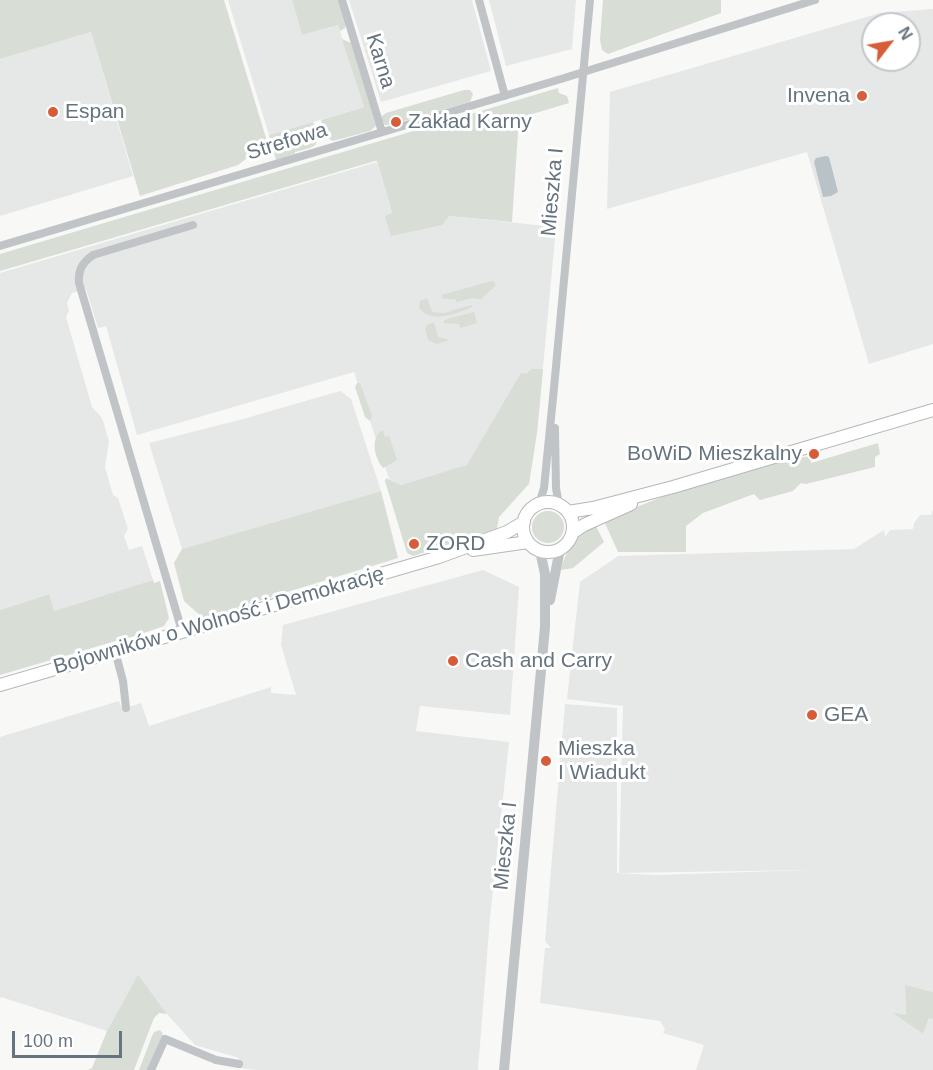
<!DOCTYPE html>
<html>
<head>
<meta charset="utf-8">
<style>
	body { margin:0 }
	#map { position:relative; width:933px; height:1070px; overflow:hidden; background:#f8f8f6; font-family:Arial,sans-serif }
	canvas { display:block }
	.north { position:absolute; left:861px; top:12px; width:60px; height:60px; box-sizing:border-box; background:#fff; border:2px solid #c2c7cc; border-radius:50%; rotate:59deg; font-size:16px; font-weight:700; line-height:24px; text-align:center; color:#66747f }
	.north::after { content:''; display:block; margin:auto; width:21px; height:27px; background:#d75d38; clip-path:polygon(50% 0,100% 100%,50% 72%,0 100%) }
	.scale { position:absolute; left:12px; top:1031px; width:110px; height:27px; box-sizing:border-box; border:3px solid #66747f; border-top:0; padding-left:8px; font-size:18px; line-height:21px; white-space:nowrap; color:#66747f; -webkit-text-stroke:4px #fff; paint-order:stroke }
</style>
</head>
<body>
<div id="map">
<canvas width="933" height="1070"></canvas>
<div class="north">N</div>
<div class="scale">100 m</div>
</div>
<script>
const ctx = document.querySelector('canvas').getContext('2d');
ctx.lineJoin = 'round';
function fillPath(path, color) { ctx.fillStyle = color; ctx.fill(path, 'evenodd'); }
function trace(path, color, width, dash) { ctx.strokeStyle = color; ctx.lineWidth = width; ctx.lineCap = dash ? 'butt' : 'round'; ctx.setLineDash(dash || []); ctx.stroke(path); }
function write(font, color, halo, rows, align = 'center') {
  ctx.font = font + ' Arial,sans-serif'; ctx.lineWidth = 6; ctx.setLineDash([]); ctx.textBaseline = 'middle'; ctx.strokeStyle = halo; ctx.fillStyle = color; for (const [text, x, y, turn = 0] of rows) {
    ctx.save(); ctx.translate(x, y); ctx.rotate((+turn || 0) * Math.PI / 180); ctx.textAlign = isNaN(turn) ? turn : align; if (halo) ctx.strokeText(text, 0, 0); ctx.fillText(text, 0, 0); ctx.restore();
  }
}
fillPath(new Path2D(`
	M 228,0 L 292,0 L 302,35 L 338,25 L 364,107 L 269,135 Z
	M 349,0 L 472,0 L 491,71 L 381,102 Z
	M 489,0 L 576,0 L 572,49 L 506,66 Z
	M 933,9 L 933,344 L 869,364 L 807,152 L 607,209 L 610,92 L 880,13 ZM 873,24 L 909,24 L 909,60 L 873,60 Z
	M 91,32 L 133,176 L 0,216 L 0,59 Z
	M 377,162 L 392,214 L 449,216 L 556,227 L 537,433 L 492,459 L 401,485 L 389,479 L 354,372 L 137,435 L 106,326 L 98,328 L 86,289 L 72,293 L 67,303 L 69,311 L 66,317 L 92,407 L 102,418 L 109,441 L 105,467 L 113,495 L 118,498 L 128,529 L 124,536 L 129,550 L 142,546 L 153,580 L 54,611 L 48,594 L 0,610 L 0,273 Z
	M 340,391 L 351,399 L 381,491 L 182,549 L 149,443 L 243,419 Z
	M 933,510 L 933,992 L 905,986 L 906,1016 L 895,1014 L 923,1034 L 929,1018 L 933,1019 L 933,1070 L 696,1070 L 704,1045 L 663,1033 L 665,1029 L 660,1021 L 540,1003 L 545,948 L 551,948 L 545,941 L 565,704 L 617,708 L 617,873 L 656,875 L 810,870 L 619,873 L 623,706 L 567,699 L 580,582 L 618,556 L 854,549 L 884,530 L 885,537 L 890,530 L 913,529 L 914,523 L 920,515 L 931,515 Z
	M 483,570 L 519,587 L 510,715 L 420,706 L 416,731 L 509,742 L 490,918 L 478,1070 L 256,1070 L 239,1068 L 239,1058 L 195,1045 L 167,1014 L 138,976 L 107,1031 L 1,997 L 0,999 L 0,737 L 119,701 L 122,709 L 141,703 L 149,726 L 271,687 L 271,693 L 296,695 L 281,645 L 283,625 Z`), '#e6e7e7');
fillPath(new Path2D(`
	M 0,0 L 224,0 L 266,138 L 256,151 L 238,165 L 140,196 L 91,32 L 0,59 Z
	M 292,0 L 339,0 L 346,23 L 345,28 L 340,31 L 338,25 L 302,35 Z
	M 603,0 L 721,0 L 721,13 L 608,54 L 602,50 L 600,40 Z
	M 342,39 L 351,43 L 376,126 L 370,131 L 333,141 L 326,137 L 321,120 L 364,107 Z
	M 558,88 L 559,93 L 567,96 L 569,103 L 519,118 L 512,222 L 449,216 L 442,225 L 391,236 L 385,216 L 392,213 L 377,161 L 375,161 L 0,271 L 0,254 Z
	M 464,90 L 470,90 L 473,94 L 470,102 L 390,125 L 385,125 L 382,121 L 382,116 L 386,113 Z
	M 313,122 C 323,150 314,146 295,152 L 295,154 L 276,160 L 269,135 Z
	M 492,281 L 495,282 L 495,286 L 481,299 L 472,298 L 457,302 L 455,299 L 443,299 L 441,295 Z
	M 427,298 L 432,312 L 444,313 L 471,305 L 473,307 C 457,313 430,325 419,307 L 420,301 Z
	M 474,312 L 477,323 L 460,328 L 459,324 L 444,323 L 444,320 Z
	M 434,323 L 438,337 L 449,340 L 437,344 L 428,340 L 425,329 L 428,324 Z
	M 532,369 L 543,369 L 537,433 L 529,484 L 499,517 L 497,529 L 413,556 L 407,553 L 385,481 L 386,478 L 401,485 L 467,465 L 521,373 L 526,374 Z
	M 357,383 L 360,383 L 372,416 L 370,421 L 365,417 L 355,387 Z
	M 381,431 L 383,431 L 385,437 L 389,436 L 397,460 L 383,468 C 375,458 370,440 381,431 Z
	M 878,443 L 880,454 L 875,457 L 875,467 L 806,484 L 801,483 L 793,491 L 760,500 L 754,494 L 703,513 L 686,526 L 686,552 L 618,552 L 604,521 C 669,492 739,468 810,456 L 811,463 Z
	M 381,491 L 398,558 L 203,618 L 184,601 L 174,563 L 182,549 Z
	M532 527a16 16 0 1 1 32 0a16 16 0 1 1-32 0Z
	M 595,524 L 604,542 L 573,568 L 561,570 C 567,547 575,535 595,524 Z
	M 153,580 L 154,583 L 160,581 L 169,618 L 164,626 L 129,638 L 126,635 L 119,640 L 0,675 L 0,610 L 49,594 L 54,611 Z
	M 138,975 L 167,1014 L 159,1013 L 154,1018 L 134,1070 L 88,1070 L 92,1068 L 107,1031 Z
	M 905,985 L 933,992 L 933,1019 L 929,1018 L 923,1034 L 893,1013 L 906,1015 Z
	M 160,1030 L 163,1034 L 147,1070 L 139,1070 L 152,1036 L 154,1032 Z`), '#d8ddd6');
fillPath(new Path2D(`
	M 826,156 L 829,157 L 838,192 L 831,196 L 823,197 L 814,162 L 816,158 Z`), '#b9c3c7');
const secondary = new Path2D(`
	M523 527a25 25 0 1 1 50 0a25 25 0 1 1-50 0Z
	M 568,512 L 593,508 L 673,487 L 933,410
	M 572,533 L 584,525 L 631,504
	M 473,550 L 528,542
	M 0,685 L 439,557 L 507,532 L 524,522`);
trace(secondary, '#b2b8bc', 14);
trace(new Path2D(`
	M 342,0 L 382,132
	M 479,0 L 505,96
	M 0,246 L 561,79 L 815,0
	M 555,428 L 556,488 L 559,505
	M 539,504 L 544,488 L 554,388 L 590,0
	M 182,631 L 79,283 C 78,270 82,263 93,255 L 193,225
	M 115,651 L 123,681 L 126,708
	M 151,1070 L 165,1039 L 216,1060 L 239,1064`), '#c0c4c7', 8);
trace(new Path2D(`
	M 550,600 L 560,549
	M 504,1070 L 545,627 L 545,574 L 540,551`), '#c0c4c7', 10);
trace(secondary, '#fff', 12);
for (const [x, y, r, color] of [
	[862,96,6,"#d75d38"],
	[53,112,6,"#d75d38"],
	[396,122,6,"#d75d38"],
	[814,454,6,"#d75d38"],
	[414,544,6,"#d75d38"],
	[453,661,6,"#d75d38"],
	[812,715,6,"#d75d38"],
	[546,761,6,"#d75d38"]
]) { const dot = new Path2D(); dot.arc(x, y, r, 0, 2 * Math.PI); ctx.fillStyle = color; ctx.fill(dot); trace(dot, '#fff', 2); }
write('21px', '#66747f', '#fff', [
	["Karna",380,61,73],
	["Strefowa",287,142,-17],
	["Mieszka I",553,192,-85],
	["Bojowników o Wolność i Demokrację",219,621,-16],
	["Mieszka I",506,846,-84]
]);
write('21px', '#66747f', '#fff', [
	["Invena",850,96,"right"],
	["Espan",65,112],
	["Zakład Karny",408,122],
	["BoWiD Mieszkalny",802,454,"right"],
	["ZORD",426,544],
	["Cash and Carry",465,661],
	["GEA",824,715],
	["Mieszka",558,749],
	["I Wiadukt",558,773]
], 'left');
</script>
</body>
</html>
